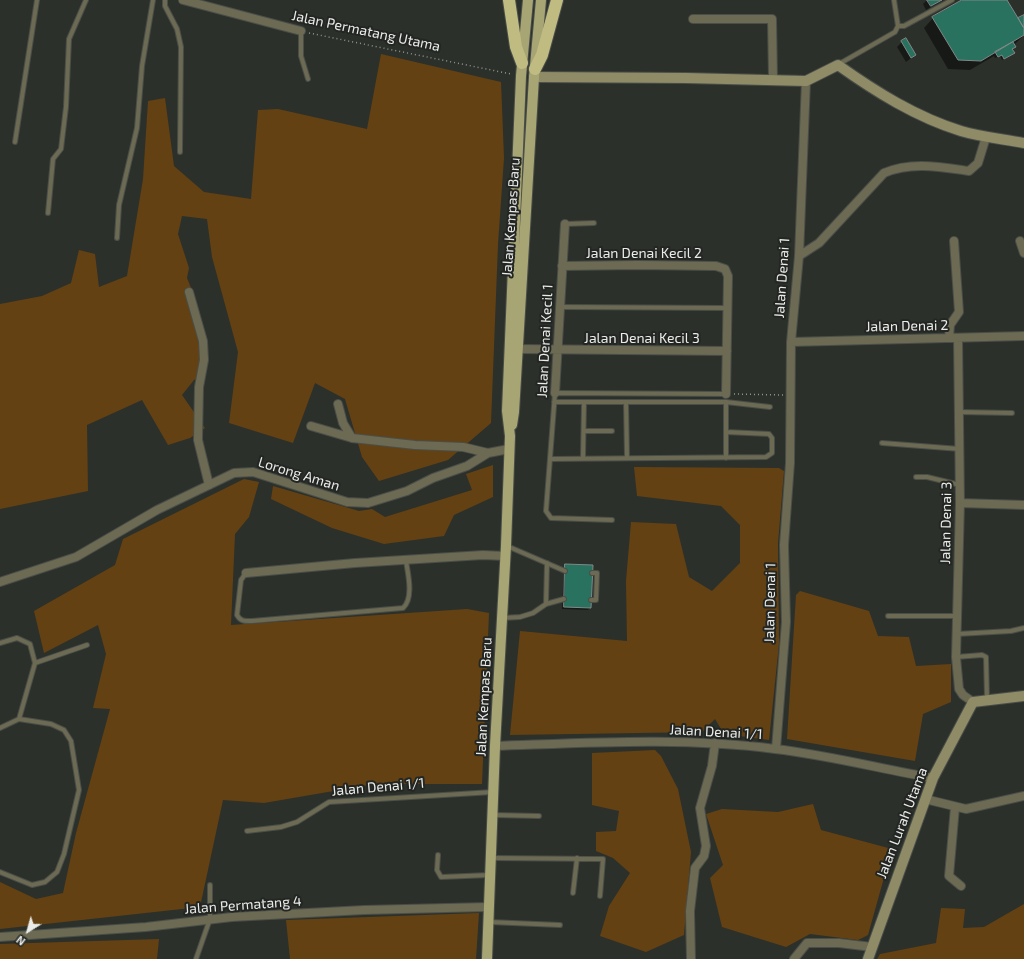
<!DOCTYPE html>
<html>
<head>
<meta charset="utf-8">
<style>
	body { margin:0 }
	#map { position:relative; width:1024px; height:959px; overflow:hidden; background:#2c302b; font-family:"Exo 2",sans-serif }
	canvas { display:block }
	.north { position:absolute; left:8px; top:911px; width:40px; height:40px; -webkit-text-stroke:3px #232622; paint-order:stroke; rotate:217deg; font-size:11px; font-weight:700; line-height:16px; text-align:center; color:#eaece9 }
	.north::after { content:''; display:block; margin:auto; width:14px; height:18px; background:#eaece9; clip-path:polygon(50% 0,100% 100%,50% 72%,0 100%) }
</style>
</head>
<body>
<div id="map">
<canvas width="1024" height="959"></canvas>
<div class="north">N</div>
</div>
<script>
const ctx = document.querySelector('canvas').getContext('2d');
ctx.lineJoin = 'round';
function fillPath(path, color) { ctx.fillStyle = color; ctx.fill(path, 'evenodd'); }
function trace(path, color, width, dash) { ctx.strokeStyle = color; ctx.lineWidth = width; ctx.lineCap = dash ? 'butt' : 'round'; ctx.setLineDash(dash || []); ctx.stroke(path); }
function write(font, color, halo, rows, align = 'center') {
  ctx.font = font + ' "Exo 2",sans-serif'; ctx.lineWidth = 4; ctx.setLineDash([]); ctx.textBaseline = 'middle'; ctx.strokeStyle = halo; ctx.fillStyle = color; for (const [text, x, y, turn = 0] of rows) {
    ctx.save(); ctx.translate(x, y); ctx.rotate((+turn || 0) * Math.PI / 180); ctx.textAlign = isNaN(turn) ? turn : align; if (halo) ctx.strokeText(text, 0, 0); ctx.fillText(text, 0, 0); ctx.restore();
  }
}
fillPath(new Path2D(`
	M 381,54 L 501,82 L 504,158 L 498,244 L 491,423 L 448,460 L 379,481 L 362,457 L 345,399 L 315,383 L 293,443 L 229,423 L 238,352 L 212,257 L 207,219 L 182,216 L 178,234 L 189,268 L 187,278 L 196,300 L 207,346 L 205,374 L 194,380 L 182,395 L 205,428 L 190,438 L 168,445 L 142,400 L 87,425 L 88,491 L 0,509 L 0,304 L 42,296 L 71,283 L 79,250 L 95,254 L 99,287 L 127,276 L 143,179 L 148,101 L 165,98 L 174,166 L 204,192 L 251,199 L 258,110 L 278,109 L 367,129 Z
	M 493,465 L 493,497 L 454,515 L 444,536 L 384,544 L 332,528 L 271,499 L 273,486 L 359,511 L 372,509 L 385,517 L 472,490 L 466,474 Z
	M 634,467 L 779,468 L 784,471 L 778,543 L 779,644 L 769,740 L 724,734 L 715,719 L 702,732 L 510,735 L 520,631 L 627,641 L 626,581 L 631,522 L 676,524 L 689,577 L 712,591 L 740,563 L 740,525 L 721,506 L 637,496 Z
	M 244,479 L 259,482 L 249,517 L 235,534 L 231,625 L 467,609 L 489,613 L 482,784 L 374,784 L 264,803 L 223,800 L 200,907 L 0,929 L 0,882 L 36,899 L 63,893 L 76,833 L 110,709 L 93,708 L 106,654 L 98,625 L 44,653 L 34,611 L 115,565 L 123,539 Z
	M 800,591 L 869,611 L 878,636 L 909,637 L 916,666 L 951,664 L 951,702 L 923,714 L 915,761 L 787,739 L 796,595 Z
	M 655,750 L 661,756 L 678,789 L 691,852 L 684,935 L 646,952 L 600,936 L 609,906 L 630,873 L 613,858 L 596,851 L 596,832 L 616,831 L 619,811 L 592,805 L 592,753 Z
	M 813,804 L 821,830 L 892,849 L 868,935 L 858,940 L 810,934 L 786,947 L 722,927 L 710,878 L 723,865 L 706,814 L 722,809 L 778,812 Z
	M 1024,904 L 1024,959 L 877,959 L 880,954 L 936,943 L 941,908 L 965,909 L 963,928 L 984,927 Z
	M 479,913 L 476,959 L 290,959 L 286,920 Z
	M 159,939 L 157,959 L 0,959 L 0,944 Z`), '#644112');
fillPath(new Path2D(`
	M 927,0 L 943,0 L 926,10 L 923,4 Z
	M 964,0 L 1006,0 L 1018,19 L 1024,16 L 1024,27 L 1022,28 L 1024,35 L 1014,45 L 1014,47 L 1011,50 L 1011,55 L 1002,60 L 1000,56 L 995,58 L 994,56 L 970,70 L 948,69 L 924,28 L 933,18 Z
	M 905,39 L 915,55 L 906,62 L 897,47 Z
	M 566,565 L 590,608 L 588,610 L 562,609 L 564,567 Z`), '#0007');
const building = new Path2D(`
	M 927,0 L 942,0 L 931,6 Z
	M 962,0 L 1007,0 L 1024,28 L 1024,35 L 981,61 L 958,60 L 932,17 Z
	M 1024,15 L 1024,27 L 1023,27 L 1018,18 Z
	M 906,38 L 916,55 L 911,58 L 901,41 Z
	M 1013,42 L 1016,47 L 1012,49 L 1015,53 L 1004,59 L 1002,55 L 998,57 L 995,52 Z
	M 565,564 L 593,565 L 591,608 L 564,607 Z`);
fillPath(building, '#297260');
trace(building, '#818885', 1);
const lane = new Path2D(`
	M 165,0 L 165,6 L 177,29 L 181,47 L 180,152
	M 898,26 L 904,26 L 952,0
	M 301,31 L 301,56 L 308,79
	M 839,64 L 895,32 L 898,26 L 894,0
	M 15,142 L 37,0
	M 48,213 L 53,159 L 61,149 L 66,107 L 69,39 L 86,0
	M 565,224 L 594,223
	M 117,238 L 119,205 L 137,128 L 142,66 L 153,0
	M 560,307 L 727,308
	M 554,402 L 726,402 L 770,407
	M 626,402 L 627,458
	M 959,412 L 1012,413
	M 584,431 L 612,431
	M 882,443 L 960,449
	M 583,458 L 584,402
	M 726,458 L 726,402
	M 551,459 L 766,457 L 772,453 L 772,438 L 769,434 L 726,432
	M 916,477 L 927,477 L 960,485
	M 612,520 L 551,518 L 546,511 L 555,393 L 726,394
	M 507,546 L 565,571
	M 246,573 L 241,580 L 237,615 C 241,622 245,621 252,621 L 403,608 C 414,598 408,574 406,561
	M 591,600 L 596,600 L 597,573 L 592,573
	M 546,604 L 547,563
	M 888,616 L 956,616
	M 502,618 L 520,617 L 533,613 L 546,604 L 564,599
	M 957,634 L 1011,631 L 1024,628
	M 0,643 L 17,638 L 30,644 L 35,663 L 19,719
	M 956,657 L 982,655 L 986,657 L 987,699
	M 35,663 L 87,645
	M 0,728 L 19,719 L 51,724 L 64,730 L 71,741 L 79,790 L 64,854 L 57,872 L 45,882 L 32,885 L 0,872
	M 493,815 L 539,816
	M 247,831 L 281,827 L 297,822 L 329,802 L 493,792
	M 438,855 L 437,870 L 441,877 L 490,875
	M 491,858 L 603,859 L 600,896
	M 573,893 L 577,858
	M 489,922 L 560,925
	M 196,959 L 210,919 L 210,885`);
const street = new Path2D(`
	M 183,0 L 301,31
	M 693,19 L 772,19 L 773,79
	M 1020,241 L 1024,253
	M 799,256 L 819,243 L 884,173 C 911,161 941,167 969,171 L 978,163 L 986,137
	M 562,266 L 637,265 L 716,266 L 725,269 L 728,276 L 726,394
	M 189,292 L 203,341 L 204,360 L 199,387 L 198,440 L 209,485
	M 949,338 L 950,325 L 959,312 L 954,241
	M 958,338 L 960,503 L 956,657 L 959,689 L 963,695 L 973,702
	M 791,342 L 1024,336
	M 517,349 L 727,351
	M 555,393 L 565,224
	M 338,404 L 343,423 L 352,438
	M 311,426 L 352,438 L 415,445 L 463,447 L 488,453
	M 960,503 L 1024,505
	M 246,573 L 355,563 L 483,555 L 505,556
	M 0,582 L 76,557 L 157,510 L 234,473 L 253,472 L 347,502 L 368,503 L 407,491 L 433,478 L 467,466 L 488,453 L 509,449
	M 495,746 C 588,743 683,737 775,749 C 828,755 881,769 933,778
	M 776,749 L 786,622 L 784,545 L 790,463 L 791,342 L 799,256 L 806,81
	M 925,799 L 966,809 L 1024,796
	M 955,807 L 949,876 L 961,886
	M 0,937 L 146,927 L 232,917 L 364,910 L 488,907
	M 691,959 L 690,911 L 695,868 L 704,856 L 706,846 L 700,808 L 712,766 L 715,743
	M 794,959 L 807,943 L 839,943 L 872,947`);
const secondary = new Path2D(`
	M 534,77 L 686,78 L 806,81 L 838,65 C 876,92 916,117 961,131 C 981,137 1003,139 1024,143
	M 868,959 L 933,778 L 973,702 L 1024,696`);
const primary = new Path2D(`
	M 512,425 L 514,412 L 534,77 L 541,0
	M 487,959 L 495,746 L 506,546 L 510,436 L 507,411 L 521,76 L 528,0`);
const highway = new Path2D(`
	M 509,0 L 516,47 L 522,63
	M 535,69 L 542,55 L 557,0`);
trace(lane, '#4a4e49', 6);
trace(street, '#4a4e49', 10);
trace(secondary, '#4a4e49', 12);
trace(primary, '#4a4e49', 12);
trace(highway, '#4a4e49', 14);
trace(new Path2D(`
	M 309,33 L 511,74
	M 734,394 L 783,395`), '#919490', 1.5, [1, 3]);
trace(lane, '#6c6a53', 4);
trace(street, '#6c6a53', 8);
trace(secondary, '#8e8b66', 10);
trace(primary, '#a8a574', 10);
trace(highway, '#c0bc81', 12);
write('14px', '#eaece9', '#232622', [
	["Jalan Permatang Utama",366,31,12],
	["Jalan Kempas Baru",511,217,-86],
	["Jalan Denai Kecil 2",644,253],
	["Jalan Denai 1",782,278,-86],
	["Jalan Denai 2",907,326,-1],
	["Jalan Denai Kecil 3",642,338],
	["Jalan Denai Kecil 1",545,341,-87],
	["Lorong Aman",299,474,17],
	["Jalan Denai 3",946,523,-89],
	["Jalan Denai 1",770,603,-89],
	["Jalan Kempas Baru",484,697,-87],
	["Jalan Denai 1/1",716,732,3],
	["Jalan Denai 1/1",378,787,-5],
	["Jalan Lurah Utama",902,823,-69],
	["Jalan Permatang 4",243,905,-4]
]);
</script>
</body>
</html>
